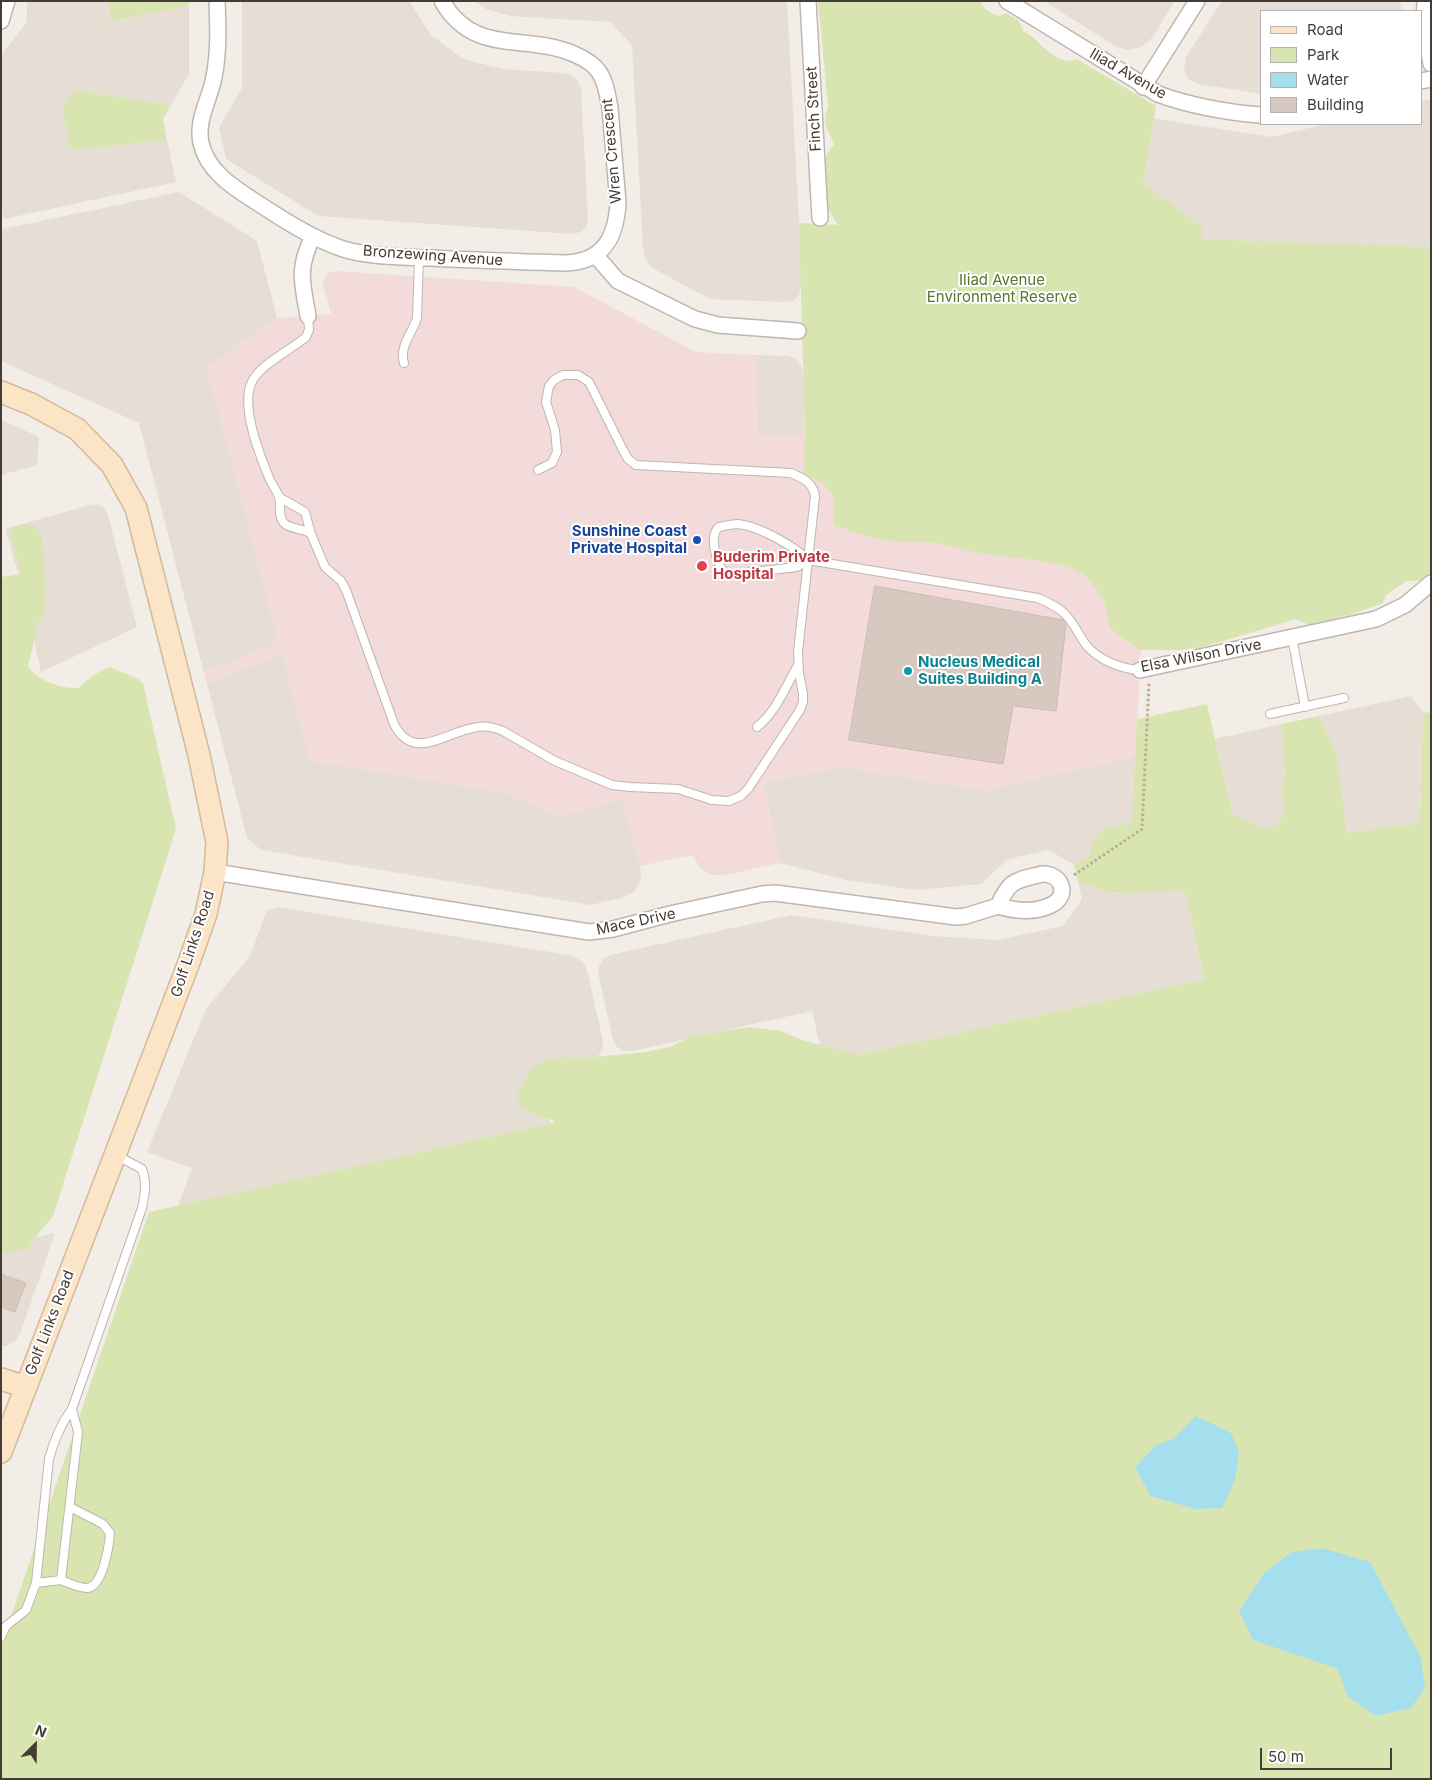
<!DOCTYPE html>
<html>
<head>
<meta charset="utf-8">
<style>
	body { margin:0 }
	#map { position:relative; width:1432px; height:1780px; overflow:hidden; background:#f3ede7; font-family:Inter,sans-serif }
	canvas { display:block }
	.frame { position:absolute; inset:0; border:2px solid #453c36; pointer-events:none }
	.legend { position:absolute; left:1260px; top:10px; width:162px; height:115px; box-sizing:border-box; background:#fff; border:1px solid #b5b1af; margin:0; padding:6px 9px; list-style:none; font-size:15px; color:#453c36 }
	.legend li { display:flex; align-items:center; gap:10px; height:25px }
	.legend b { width:25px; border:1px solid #b5b1af }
	.north { position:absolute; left:10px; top:1720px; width:50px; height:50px; -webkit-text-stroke:4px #fff; paint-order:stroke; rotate:23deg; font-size:14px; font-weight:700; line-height:20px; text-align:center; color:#453c36 }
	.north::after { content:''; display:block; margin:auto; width:18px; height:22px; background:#453c36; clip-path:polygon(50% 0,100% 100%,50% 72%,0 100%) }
	.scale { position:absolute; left:1260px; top:1748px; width:132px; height:22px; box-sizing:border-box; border:2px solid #453c36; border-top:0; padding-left:6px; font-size:15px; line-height:18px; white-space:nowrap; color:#453c36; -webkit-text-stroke:4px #fff; paint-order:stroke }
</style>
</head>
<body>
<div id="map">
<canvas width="1432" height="1780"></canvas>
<div class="frame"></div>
<ul class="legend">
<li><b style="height:6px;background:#fce4c7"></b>Road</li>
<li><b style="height:14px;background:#d9e5b1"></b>Park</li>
<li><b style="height:14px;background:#a5dfed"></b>Water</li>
<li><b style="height:14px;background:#d7c9c0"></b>Building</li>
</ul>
<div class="north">N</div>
<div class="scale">50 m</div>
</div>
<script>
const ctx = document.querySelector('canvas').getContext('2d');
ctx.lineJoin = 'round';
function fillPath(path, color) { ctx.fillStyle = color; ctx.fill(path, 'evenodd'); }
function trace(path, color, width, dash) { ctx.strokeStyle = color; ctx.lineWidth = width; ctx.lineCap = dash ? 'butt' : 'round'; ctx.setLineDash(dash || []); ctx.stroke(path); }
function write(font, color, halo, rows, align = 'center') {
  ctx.font = font + ' Inter,sans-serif'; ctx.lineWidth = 4; ctx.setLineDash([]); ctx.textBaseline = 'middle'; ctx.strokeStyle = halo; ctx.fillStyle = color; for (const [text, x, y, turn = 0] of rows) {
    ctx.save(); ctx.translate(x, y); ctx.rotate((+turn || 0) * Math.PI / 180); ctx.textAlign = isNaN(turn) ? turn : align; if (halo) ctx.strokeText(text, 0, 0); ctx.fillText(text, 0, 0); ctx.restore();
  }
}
fillPath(new Path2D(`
	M 27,1 L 110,1 L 111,22 L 189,5 L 189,74 L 171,105 L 74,90 L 71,150 L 167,140 L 176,182 L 4,219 L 1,206 L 1,55 L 27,22 Z
	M 242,1 L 409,1 L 431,35 L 463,59 L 502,69 L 564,73 L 572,75 L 578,81 L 581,89 L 588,219 L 586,227 L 581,232 L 573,234 L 318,216 L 226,159 L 219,128 L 242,88 Z
	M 475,1 L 787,1 L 799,223 L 801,287 L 799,295 L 793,301 L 785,302 L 710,299 L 658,271 L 650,266 L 645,258 L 643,248 L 632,45 L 610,22 L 510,16 L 486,9 Z
	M 1044,1 L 1175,1 L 1152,38 L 1141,47 L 1128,50 L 1115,46 Z
	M 1222,1 L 1400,1 L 1402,11 L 1261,11 L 1261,94 L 1199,84 L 1188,79 L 1184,69 L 1186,57 Z
	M 1431,99 L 1431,247 L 1201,239 L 1143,183 L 1153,118 L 1271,137 L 1327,124 L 1421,124 L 1421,102 Z
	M 179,192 L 257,241 L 277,318 L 207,367 L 279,643 L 204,673 L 139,423 L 1,361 L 1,239 L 3,229 Z
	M 755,355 L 787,356 L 794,358 L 800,364 L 803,372 L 805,436 L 757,435 Z
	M 1,420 L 39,437 L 37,465 L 1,475 Z
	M 97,504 L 104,508 L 108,515 L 137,627 L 41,672 L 23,590 L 5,529 L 89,505 Z
	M 282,653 L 310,760 L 507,793 L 558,816 L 623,799 L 640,866 L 641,880 L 634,892 L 621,898 L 590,905 L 261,850 L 247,838 L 207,684 Z
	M 1411,696 L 1423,713 L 1420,823 L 1346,833 L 1336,751 L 1319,716 Z
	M 1282,724 L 1288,842 L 1232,813 L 1215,739 Z
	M 1136,756 L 1132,828 L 1074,865 L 1049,850 L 1008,859 L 981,884 L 915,890 L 846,880 L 780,863 L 763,783 L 840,767 L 986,790 Z
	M 1078,881 L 1115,894 L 1185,891 L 1204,979 L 824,1063 L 812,1011 L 632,1051 L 623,1051 L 616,1046 L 613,1039 L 598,974 L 599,966 L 603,959 L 610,955 L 792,915 L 932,936 L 998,940 L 1063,926 L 1082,899 Z
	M 278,907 L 569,955 L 578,959 L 585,965 L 588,974 L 603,1041 L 603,1049 L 598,1056 L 591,1060 L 539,1071 L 550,1123 L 178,1206 L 192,1168 L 147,1152 L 206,1009 L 250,956 L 267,910 Z
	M 55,1233 L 20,1334 L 15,1341 L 7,1346 L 1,1346 L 1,1245 Z`), '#e6ddd5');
fillPath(new Path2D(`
	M 336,271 L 574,287 L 696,352 L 755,355 L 757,435 L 805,436 L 1148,490 L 1136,756 L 986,790 L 840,767 L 763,783 L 780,863 L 725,875 L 712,875 L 700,868 L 693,855 L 640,866 L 623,799 L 558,816 L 507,793 L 310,760 L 282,653 L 207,684 L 204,673 L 279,643 L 207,367 L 277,318 L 331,314 L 323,285 L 324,278 L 328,273 Z`), '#f3dbdc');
fillPath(new Path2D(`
	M 110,1 L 189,1 L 189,5 L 110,22 Z
	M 818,1 L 980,1 C 985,10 990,13 999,16 L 1006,13 L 1019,21 L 1023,31 C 1027,34 1033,36 1036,40 C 1045,50 1063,66 1077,59 L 1156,106 L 1143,183 L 1203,228 L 1202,239 L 1431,247 L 1431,572 L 1421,581 L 1406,581 L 1386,595 L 1383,603 L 1353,614 L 1309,625 L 1296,619 L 1207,646 L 1183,650 L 1141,650 L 1110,629 C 1107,622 1108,615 1106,607 C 1103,597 1093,583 1085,576 C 1068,560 1009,558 986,554 C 971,552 956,546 941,544 C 928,541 913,543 900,542 C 876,540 855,533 834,525 C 832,515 836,502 831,493 C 825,481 809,481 803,470 L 805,436 L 799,223 L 838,225 C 833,217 823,202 821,193 C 819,179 823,155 834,145 C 827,125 822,128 828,105 Z
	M 74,90 L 171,105 L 163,119 L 167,140 L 71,150 L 62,108 Z
	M 22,524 L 36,528 L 41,534 C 43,557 51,603 39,622 L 28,666 C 35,680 63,689 78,688 L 95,674 L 110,667 L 138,679 L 143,683 L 176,829 L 53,1216 L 26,1249 L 1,1253 L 1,577 L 21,574 L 9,529 Z
	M 1207,704 L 1232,813 L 1264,829 L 1277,825 L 1285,815 L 1281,784 L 1285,783 L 1282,724 L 1319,716 L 1336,751 L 1347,833 L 1420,823 L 1423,713 L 1431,712 L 1431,1779 L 1,1779 L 1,1646 L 149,1212 L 555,1122 L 551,1119 L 540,1117 L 520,1107 L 517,1095 L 528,1074 L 536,1065 L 546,1060 L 557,1057 L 584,1058 L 645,1052 L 670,1047 L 692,1036 L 749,1027 L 781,1031 L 802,1040 L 859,1055 L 1204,979 L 1185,891 L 1131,893 C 1114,897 1095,887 1078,881 L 1074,865 L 1090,855 C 1094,827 1109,827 1132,824 L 1137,719 Z`), '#d9e5b1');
fillPath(new Path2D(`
	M 1196,1416 L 1231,1433 L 1239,1452 L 1235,1480 L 1222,1508 L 1195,1509 L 1151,1496 L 1135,1468 L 1156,1445 L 1173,1439 Z
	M 1322,1548 L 1370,1562 L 1421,1658 L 1425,1688 L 1411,1708 L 1376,1716 L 1347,1696 L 1338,1669 L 1253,1640 L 1239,1611 L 1265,1572 L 1292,1552 Z`), '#a5dfed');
const building = new Path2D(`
	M 875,586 L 1063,620 L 1066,625 L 1056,711 L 1013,706 L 1003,764 L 849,740 Z
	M 1,1274 L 26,1283 L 15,1312 L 1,1307 Z`);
fillPath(building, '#d7c9c0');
trace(building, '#cebcb0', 1);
const lane = new Path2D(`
	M 308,316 L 309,330 L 306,337 C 291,350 258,365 251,384 C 241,409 260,456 270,480 C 273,486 277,491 279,497 C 282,505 277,516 284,523 C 290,530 302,527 311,534
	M 404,363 C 399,346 412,334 417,318 L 419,258
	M 279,497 L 305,512 L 311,534 L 325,567 L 341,581 L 346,590 L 394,724 C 413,762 444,733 473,728 C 483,725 493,727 503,731 L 555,761 L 612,785 L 630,787 L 678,789 L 712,800 L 729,801 L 741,796 L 748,789 L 800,710 L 803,702 L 803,694 L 799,673 L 798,652 L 815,496 C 813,482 802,478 791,473 L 636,465 L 628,459 L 623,450 L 589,382 L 578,375 L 563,375 L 554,380 L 549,386 L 546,402 L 555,430 L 557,452 L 552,463 L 538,470
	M 808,560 L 797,567 L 727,575 C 717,568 708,536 719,527 C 725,526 732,524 738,524 C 759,526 794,546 808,560 L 1038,598 C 1047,602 1057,606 1065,614 C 1074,623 1079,636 1087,646 C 1099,660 1121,669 1140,670
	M 1292,637 L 1305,707
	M 1270,714 L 1344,698
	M 757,727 C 776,712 786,686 798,665
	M 61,1580 C 69,1583 78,1588 87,1588 C 103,1587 109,1546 110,1533 L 103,1524 L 70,1507
	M 36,1583 L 61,1580 L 78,1432 L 72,1409
	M 1,1637 L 6,1626 L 26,1610 L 36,1583 L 49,1459 C 54,1440 60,1425 72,1409 L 142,1208 C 145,1194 147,1182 142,1169 L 116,1155`);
const street = new Path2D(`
	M 217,1 C 218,26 219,52 214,77 C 210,99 196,120 201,143 C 207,170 231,186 253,200 C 282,219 311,238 343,249 C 370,257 402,257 430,258 C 476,260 521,262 567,263 C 604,261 616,237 618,203 L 610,108 C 608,97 606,82 599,72 C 594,64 583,58 574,54 C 526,33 474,57 442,1
	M 808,1 L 820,218
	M 1007,1 L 1158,94 C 1187,105 1229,113 1261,115
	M 1425,1 L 1424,23 L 1431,64
	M 1,21 L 7,1
	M 1421,81 L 1431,79
	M 1143,87 L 1197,1
	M 596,256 L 618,281 L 695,319 L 718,325 L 798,331
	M 308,316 C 302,282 297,269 313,236
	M 1140,670 L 1376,619 L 1405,605 L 1431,583
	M 215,872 L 589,932 L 613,929 L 670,914 L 762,894 L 775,893 L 956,917 L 966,916 L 998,906
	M 1042,874 C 1062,873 1070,896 1051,905 C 1035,913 1015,911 998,906 C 1010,879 1015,881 1042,874 Z`);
const secondary = new Path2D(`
	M 1,392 L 31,404 L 77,429 L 112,465 L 136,508 L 199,755 L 217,842 L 215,872 L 206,914 L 188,965 L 1,1452
	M 1,1379 L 25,1387`);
trace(lane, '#c1b5ad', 10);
trace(street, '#c1b5ad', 18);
trace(secondary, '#d4b89b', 24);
trace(new Path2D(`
	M 1074,875 L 1142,829 L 1149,683`), '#bfab9c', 3, [2.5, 2.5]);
trace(lane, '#fff', 8);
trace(street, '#fff', 15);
trace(secondary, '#fce4c7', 21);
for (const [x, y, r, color] of [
	[697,540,5,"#1a4fb4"],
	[702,566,6,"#e0444e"],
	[908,671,5,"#0f9aa8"]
]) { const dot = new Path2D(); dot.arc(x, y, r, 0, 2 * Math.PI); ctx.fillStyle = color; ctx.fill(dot); trace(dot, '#fff', 2); }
write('15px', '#453c36', '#fff', [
	["Iliad Avenue",1128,74,30],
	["Finch Street",814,109,-93],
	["Wren Crescent",612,151,-95],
	["Bronzewing Avenue",433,256,4],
	["Elsa Wilson Drive",1201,656,-11],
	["Mace Drive",636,922,-12],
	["Golf Links Road",193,944,-72],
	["Golf Links Road",50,1323,-69]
]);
write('15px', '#57752c', '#fff', [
	["Iliad Avenue",1002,280],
	["Environment Reserve",1002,297]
]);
write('bold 15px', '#164399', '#fff', [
	["Sunshine Coast",687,531],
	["Private Hospital",687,548]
], 'right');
write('bold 15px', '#be3a42', '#fff', [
	["Buderim Private",713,557],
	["Hospital",713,574]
], 'left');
write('bold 15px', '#0d838f', '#fff', [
	["Nucleus Medical",918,662],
	["Suites Building A",918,679]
], 'left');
</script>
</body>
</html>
